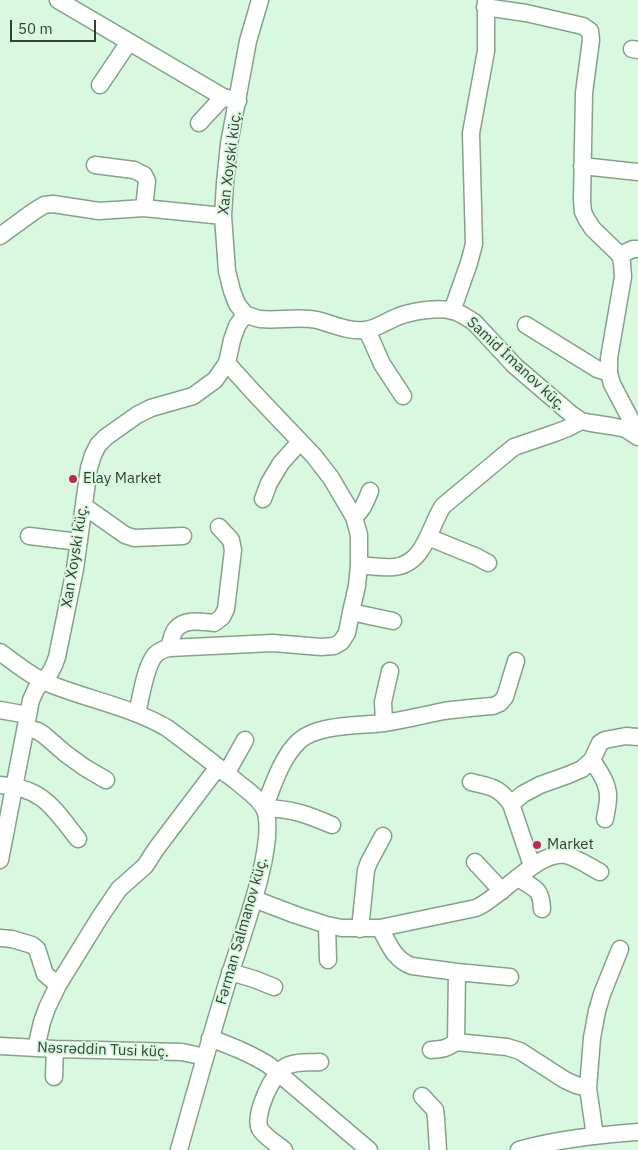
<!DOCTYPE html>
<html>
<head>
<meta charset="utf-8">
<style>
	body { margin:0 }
	#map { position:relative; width:638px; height:1150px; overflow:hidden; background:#d8f9df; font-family:"IBM Plex Sans",sans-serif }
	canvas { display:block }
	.scale { position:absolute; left:10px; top:20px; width:86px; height:22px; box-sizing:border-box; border:2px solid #323f35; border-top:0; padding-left:6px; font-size:15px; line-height:18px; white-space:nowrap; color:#323f35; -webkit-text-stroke:4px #d8f9df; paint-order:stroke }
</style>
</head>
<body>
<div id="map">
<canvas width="638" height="1150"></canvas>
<div class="scale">50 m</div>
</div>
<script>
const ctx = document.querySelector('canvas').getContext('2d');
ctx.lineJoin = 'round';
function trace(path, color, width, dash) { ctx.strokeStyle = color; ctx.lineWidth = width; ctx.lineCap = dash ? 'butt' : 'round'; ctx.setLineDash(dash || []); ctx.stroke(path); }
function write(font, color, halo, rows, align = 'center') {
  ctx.font = font + ' "IBM Plex Sans",sans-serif'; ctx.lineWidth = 4; ctx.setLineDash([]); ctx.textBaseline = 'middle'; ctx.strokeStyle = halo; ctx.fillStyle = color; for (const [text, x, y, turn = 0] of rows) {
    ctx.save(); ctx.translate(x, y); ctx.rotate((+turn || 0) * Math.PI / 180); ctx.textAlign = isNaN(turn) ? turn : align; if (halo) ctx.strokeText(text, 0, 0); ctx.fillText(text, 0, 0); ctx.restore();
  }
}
const minor = new Path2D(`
	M 58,0 L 223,97 L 238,101
	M 485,7 L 526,13 L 583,26 L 590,31 L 591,40 L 584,93 L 582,200 L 583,212 L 587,220 L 593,229 L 620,255 L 622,263 L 623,277 L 609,358 L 609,373 L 612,384 L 632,422 L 632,433
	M 632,49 L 638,50
	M 100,85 L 129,42
	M 199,123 L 223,97
	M 95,165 L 134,170 L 144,175 L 147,181 L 144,208
	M 582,166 L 638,172
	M 0,236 L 33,212 L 44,205 L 53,204 L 99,211 L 144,208 L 223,216
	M 620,255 L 633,249 L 638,249
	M 452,311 L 469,263 L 474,244 L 471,133 L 486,51 L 486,0
	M 245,314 C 250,316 255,318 260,319 C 279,321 298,316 317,320 C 332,324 349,332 365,330 C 376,329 387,321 397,317 C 411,311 439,307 453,311 C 461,313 467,318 474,322 L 515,366 L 571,414 L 581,421 L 591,423 L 611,426 L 626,429 L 638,437
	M 245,314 L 237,304 L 232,291 L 227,271 L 223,216 L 225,183 L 229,144 L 248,41 L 260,0
	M 526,325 L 597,369 L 609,373
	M 367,330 L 382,364 L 403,396
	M 263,499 L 269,483 L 281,463 L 300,442
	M 84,506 L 125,535 L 134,538 L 183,536
	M 354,517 C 363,510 366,501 370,491
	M 29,536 L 79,542
	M 428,537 L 477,557 L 488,563
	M 359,565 C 370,566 383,568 394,567 C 425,564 429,527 443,506 L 503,456 L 514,447 L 555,433 L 568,428 L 581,421
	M 351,612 L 393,621
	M 169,648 C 171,642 172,633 176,629 C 185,618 202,622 214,623 L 222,617 L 226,609 L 233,550 L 231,540 L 219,527
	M 0,652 C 14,662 29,675 45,682 C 85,699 129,706 167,728 C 190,745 213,763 236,781 C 245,789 260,798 265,810 C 278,846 236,951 225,990 C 209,1043 194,1096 179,1150
	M 0,710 L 28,715
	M 137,713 C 141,698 145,667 155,655 C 159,651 163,649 169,648 L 273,643 L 321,647 L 334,646 L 341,642 L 347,633 L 351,612 L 357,586 L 359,565 L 359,535 L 354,517 L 331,478 L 314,456 L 255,394 L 227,363
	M 384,722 L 383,702 L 390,671
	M 26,728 L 38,731 L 44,735 L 66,754 L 84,767 L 106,780
	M 592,760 C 599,771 609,784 608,798 C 608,805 606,812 605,819
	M 226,774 L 245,740
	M 471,782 C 490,787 498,786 511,804
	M 0,785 C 44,788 53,808 78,839
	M 332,825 C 306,814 293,809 264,808 C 273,786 281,758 299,741 C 318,724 359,726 384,723 C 404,720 424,715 444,711 C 460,709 476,707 493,706 L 500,703 L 505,697 L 516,661
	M 0,860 L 31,700 L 36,689 L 50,673 L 54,665 L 57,657 L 75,569 L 89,468 L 93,455 L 98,445 L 106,437 L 137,415 L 151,408 L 193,396 L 215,380 L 227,363 L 232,340 L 237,326 L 245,314
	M 475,862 L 502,891
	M 532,866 L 511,804 L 523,794 L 540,785 L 568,775 L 582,769 L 592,760 L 600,743 L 605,740 L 626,736 L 638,737
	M 518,878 C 535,889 541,888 542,909
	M 254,899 L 296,915 L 327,925 L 342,928 L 380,928 L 476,908 C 502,897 538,850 565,855 C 576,857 590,867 600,872
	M 327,925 L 328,960
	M 380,928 C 389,944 394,960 412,966 L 457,972 L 456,1042 L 507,1047 L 520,1051 L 565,1080 L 576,1085 L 588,1088
	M 360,929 L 366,870 L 369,862 L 383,836
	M 0,938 L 12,939 L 32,945 L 37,949 L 45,974 L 58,985
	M 230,972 L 254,979 L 274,987
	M 457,972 L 510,977
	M 210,1038 C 231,1046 252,1054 270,1066 L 369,1150
	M 0,1046 L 55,1049 L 182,1052 L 205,1057
	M 36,1048 L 42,1022 L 47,1008 L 58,985 L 100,917 L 119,889 L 145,866 L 156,849 L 218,767
	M 431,1050 C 443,1049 446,1049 456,1042
	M 54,1077 L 55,1049
	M 422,1096 L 435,1110 L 436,1118 L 438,1150
	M 595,1136 L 588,1088 L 592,1038 L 597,1011 L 602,994 L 620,949
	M 284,1150 C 277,1144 265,1137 260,1129 C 253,1116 272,1074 285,1067 C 294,1061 309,1063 320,1062
	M 519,1150 C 558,1139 598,1135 638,1132`);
trace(minor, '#84a28a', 19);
trace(minor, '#fff', 16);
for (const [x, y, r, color] of [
	[73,479,5,"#bb2b57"],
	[537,845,5,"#bb2b57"]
]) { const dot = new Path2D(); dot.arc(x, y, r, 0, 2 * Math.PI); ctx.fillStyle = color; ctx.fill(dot); trace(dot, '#d8f9df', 2); }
write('15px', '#323f35', '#d8f9df', [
	["Xan Xoyski küç.",230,163,-83],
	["Samid İmanov küç.",516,364,43],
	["Xan Xoyski küç.",75,556,-81],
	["Fərman Salmanov küç.",242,931,-74],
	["Nəsrəddin Tusi küç.",103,1050,2]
]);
write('15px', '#323f35', '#d8f9df', [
	["Elay Market",83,479],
	["Market",547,845]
], 'left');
</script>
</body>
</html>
